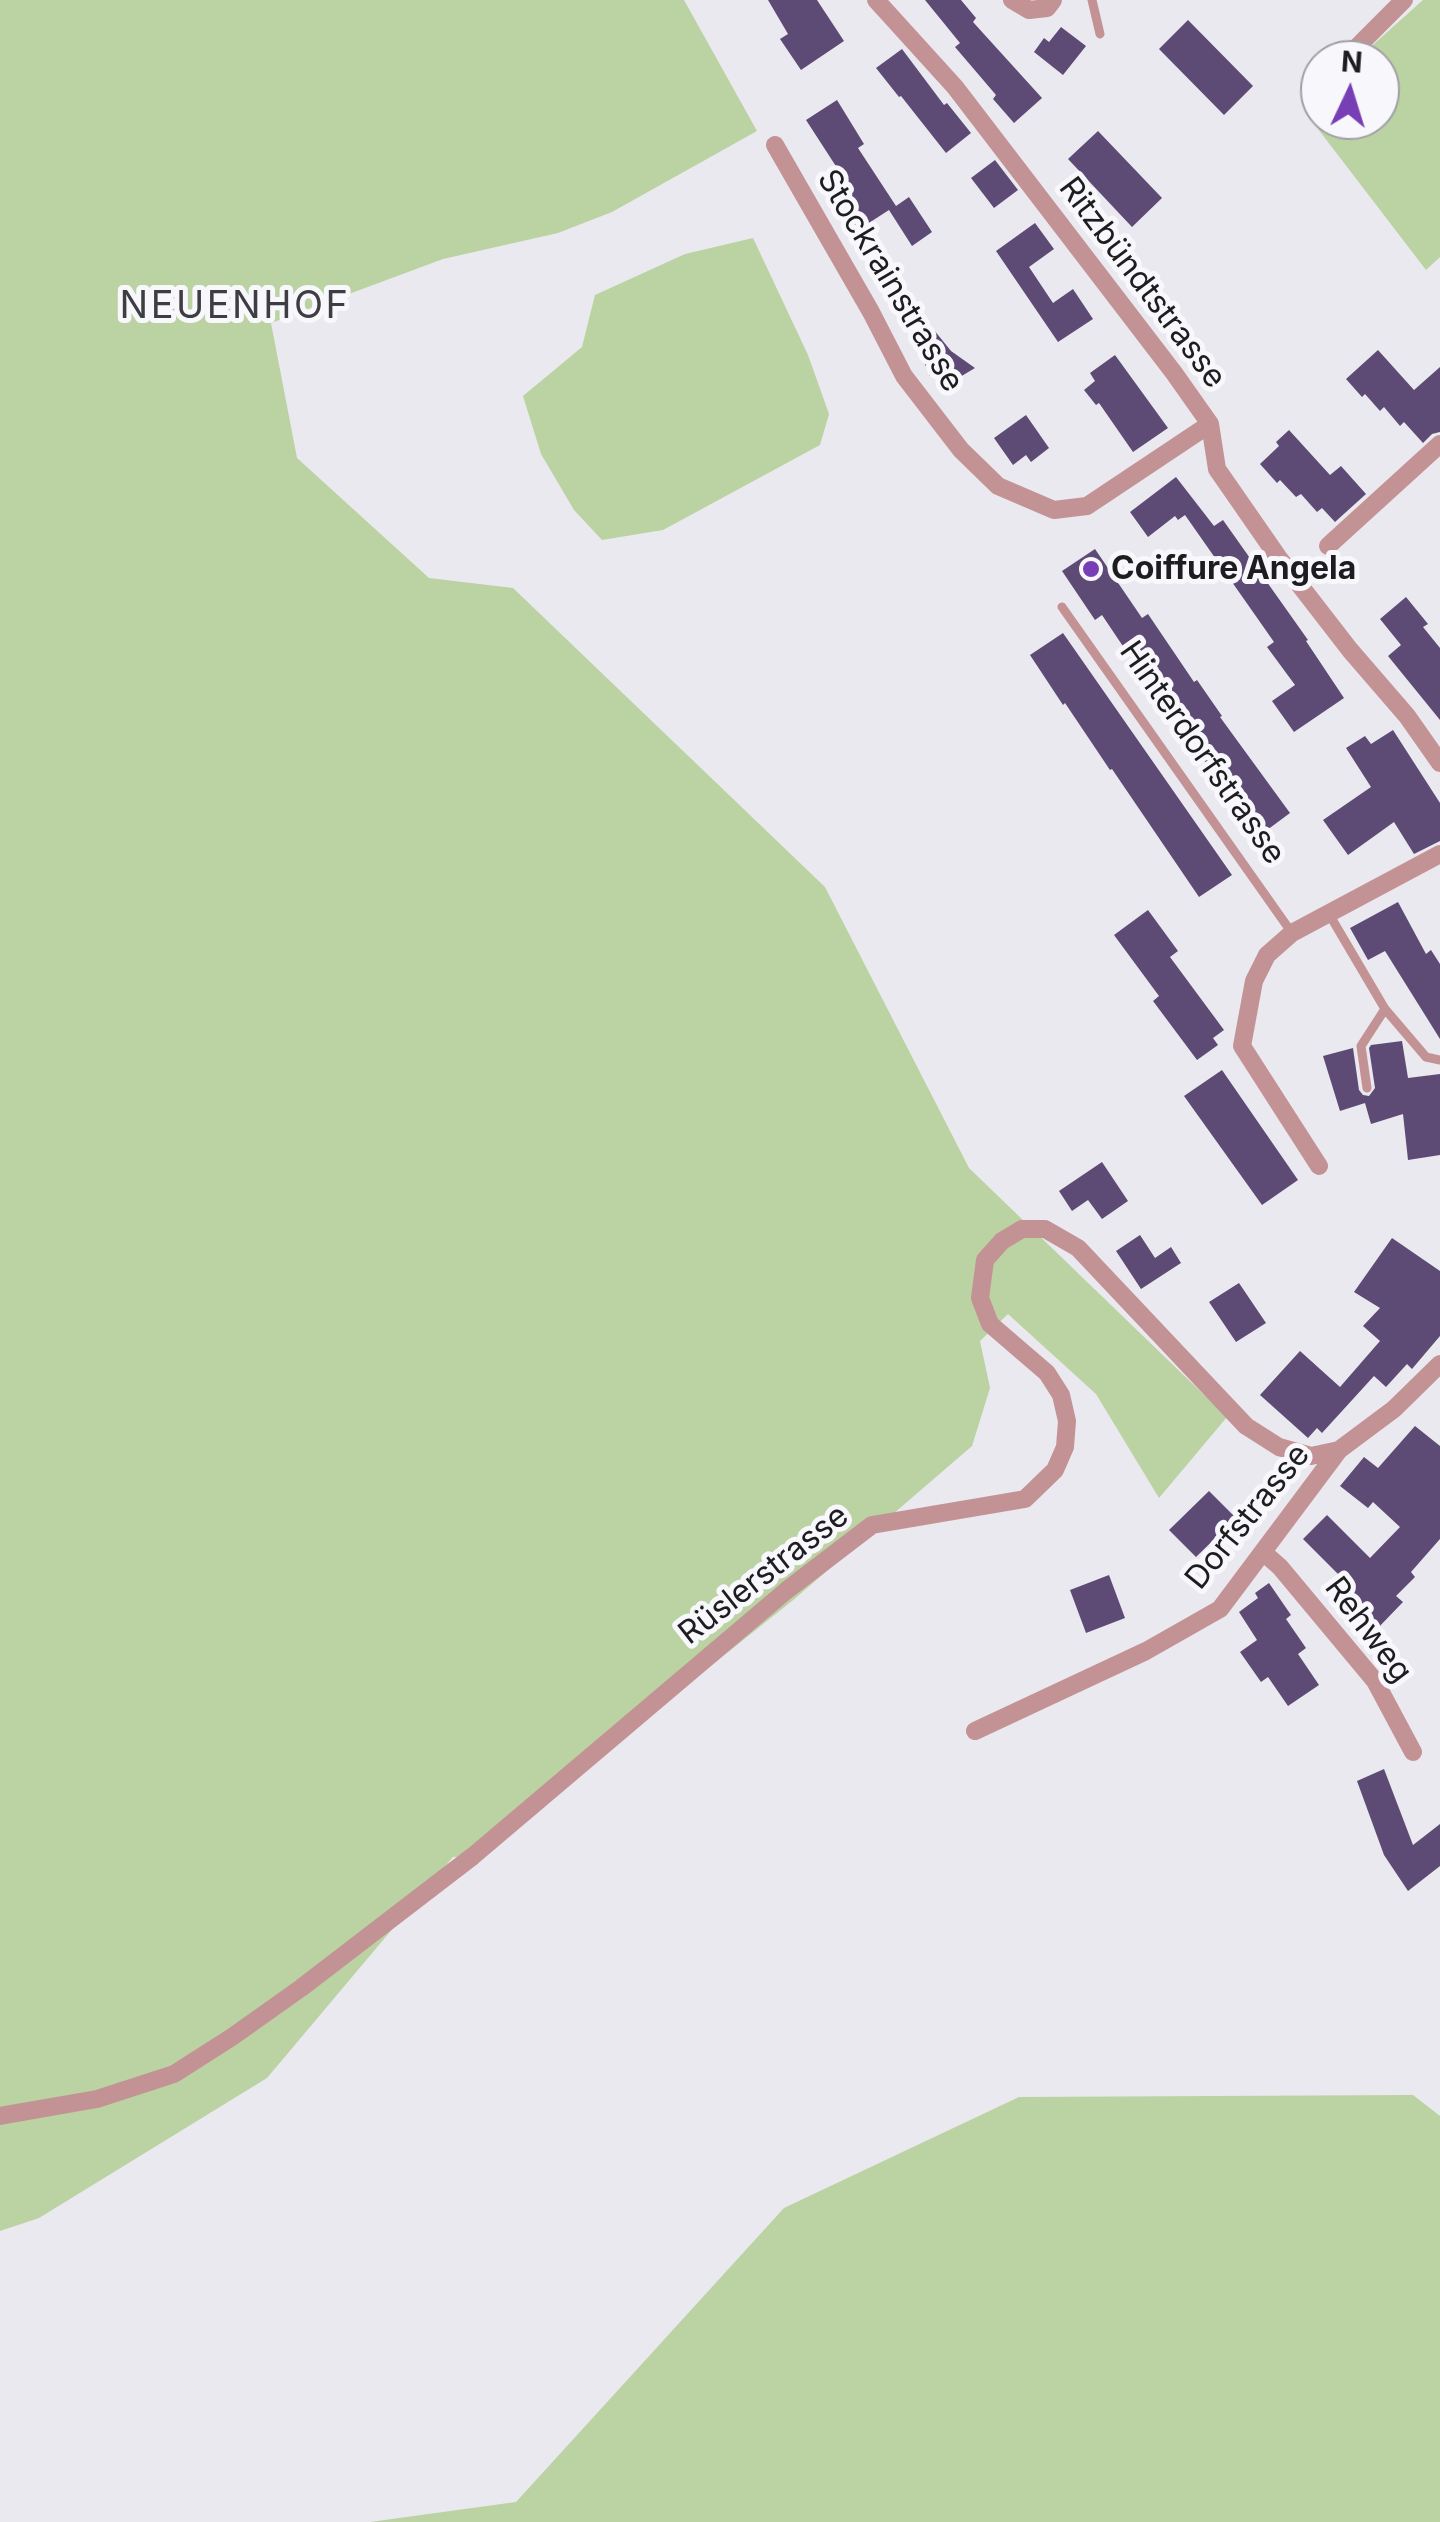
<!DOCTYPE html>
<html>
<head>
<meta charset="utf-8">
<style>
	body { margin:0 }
	#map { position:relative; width:1440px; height:2522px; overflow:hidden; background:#eae9ef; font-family:Inter,sans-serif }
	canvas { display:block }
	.north { position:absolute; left:1300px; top:40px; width:100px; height:100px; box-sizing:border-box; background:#f7f7fc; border:2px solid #a0a0a4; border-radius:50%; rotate:4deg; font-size:28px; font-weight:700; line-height:40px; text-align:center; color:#1d1d1f }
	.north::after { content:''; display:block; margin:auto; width:35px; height:45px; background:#783eb5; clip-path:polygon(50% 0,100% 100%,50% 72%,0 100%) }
</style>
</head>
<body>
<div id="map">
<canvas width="1440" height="2522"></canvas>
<div class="north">N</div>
</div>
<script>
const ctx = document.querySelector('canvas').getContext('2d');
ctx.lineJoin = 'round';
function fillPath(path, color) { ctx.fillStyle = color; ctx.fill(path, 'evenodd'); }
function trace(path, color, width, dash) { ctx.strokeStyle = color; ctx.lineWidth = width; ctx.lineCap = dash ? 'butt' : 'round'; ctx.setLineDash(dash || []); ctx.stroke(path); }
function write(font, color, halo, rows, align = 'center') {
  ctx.font = font + ' Inter,sans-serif'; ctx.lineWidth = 10; ctx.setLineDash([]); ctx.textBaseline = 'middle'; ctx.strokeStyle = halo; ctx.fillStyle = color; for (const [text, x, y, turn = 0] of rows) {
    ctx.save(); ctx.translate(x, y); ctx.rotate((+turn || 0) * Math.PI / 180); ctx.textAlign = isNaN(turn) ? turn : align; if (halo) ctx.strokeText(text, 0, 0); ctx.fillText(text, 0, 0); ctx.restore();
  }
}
fillPath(new Path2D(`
	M 0,0 L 684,0 L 757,131 L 612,212 L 558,233 L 443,259 L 271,323 L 297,458 L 429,578 L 513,588 L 825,887 L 969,1168 L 1227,1417 L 1159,1498 L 1096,1394 L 1008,1314 L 980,1341 L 990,1388 L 972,1446 L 792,1601 L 473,1856 L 453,1857 L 267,2078 L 39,2218 L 0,2231 Z
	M 1423,0 L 1440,0 L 1440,257 L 1426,270 L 1305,112 L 1320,96 L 1320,120 L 1380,120 L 1380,60 L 1356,60 Z
	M 753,238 L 808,355 L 829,414 L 820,445 L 663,530 L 602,540 L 574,510 L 541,454 L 523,396 L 582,347 L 595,295 L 685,254 Z
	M 1413,2095 L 1440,2116 L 1440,2522 L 370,2522 L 516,2502 L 784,2208 L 1019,2097 Z`), '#bbd2a2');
fillPath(new Path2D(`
	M 768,0 L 817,0 L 844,41 L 801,70 L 780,39 L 788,34 Z
	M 925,0 L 961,0 L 976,18 L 973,22 L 1042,98 L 1014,123 L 993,99 L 996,95 L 955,47 L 960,43 Z
	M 1188,20 L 1253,86 L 1224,115 L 1159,49 Z
	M 1061,27 L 1086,46 L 1063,75 L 1034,52 L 1044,38 L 1049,42 Z
	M 902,49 L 944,105 L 947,103 L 971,133 L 946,153 L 901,96 L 899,97 L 876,68 Z
	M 837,100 L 864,144 L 858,148 L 896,206 L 909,197 L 932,232 L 912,246 L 889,210 L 858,230 L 839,199 L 852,191 L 806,120 Z
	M 1098,131 L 1162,198 L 1132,227 L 1068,159 Z
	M 995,160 L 1018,190 L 994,208 L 971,178 Z
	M 1035,223 L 1054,249 L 1029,267 L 1053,303 L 1073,289 L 1093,319 L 1058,342 L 996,251 Z
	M 934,330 L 951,351 L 975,368 L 945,386 L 936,373 L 930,376 L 916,343 Z
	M 1378,350 L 1414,390 L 1440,367 L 1440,432 L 1432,434 L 1423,443 L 1404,422 L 1400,426 L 1384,407 L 1380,411 L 1365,394 L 1362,397 L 1346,379 Z
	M 1115,355 L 1168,428 L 1133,452 L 1099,403 L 1096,405 L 1084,390 L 1095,381 L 1090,373 Z
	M 1026,415 L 1049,448 L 1031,462 L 1026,455 L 1013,465 L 994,438 Z
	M 1289,430 L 1330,475 L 1341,466 L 1366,494 L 1335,522 L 1322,508 L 1317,512 L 1301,494 L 1296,497 L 1280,480 L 1277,483 L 1260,464 L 1279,446 L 1276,442 Z
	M 1176,477 L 1214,526 L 1223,520 L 1308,640 L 1306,641 L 1344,698 L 1294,732 L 1272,701 L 1295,685 L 1267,647 L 1274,642 L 1185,515 L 1178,520 L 1175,516 L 1148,537 L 1130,512 Z
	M 1095,549 L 1142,618 L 1148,614 L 1194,682 L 1197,680 L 1222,716 L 1220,717 L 1290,813 L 1259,836 L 1197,751 L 1199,750 L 1151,684 L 1149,685 L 1102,615 L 1095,620 L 1062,571 Z
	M 1406,597 L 1428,624 L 1423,627 L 1440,648 L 1440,720 L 1388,656 L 1401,645 L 1380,619 Z
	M 1063,633 L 1232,875 L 1199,897 L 1112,769 L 1110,770 L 1065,703 L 1063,705 L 1030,655 Z
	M 1393,730 L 1440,803 L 1440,841 L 1414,854 L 1394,822 L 1348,855 L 1323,820 L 1371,787 L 1346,748 L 1365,736 L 1371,744 Z
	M 1398,902 L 1426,954 L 1431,950 L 1440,964 L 1440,1039 L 1385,951 L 1368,960 L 1350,928 Z
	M 1148,910 L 1178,951 L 1170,957 L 1224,1030 L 1213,1038 L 1218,1045 L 1197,1060 L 1153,1001 L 1159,996 L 1114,935 Z
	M 1402,1041 L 1408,1078 L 1440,1074 L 1440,1155 L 1408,1160 L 1403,1114 L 1371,1124 L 1365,1103 L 1340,1111 L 1323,1056 L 1353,1048 L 1359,1090 L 1363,1095 L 1369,1096 L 1375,1088 L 1369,1048 L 1371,1045 Z
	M 1222,1070 L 1298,1180 L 1262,1205 L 1184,1096 Z
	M 1102,1162 L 1128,1201 L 1102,1219 L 1088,1200 L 1072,1211 L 1059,1191 Z
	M 1140,1235 L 1155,1258 L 1171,1247 L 1181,1263 L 1141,1289 L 1116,1251 Z
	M 1392,1238 L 1440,1271 L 1440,1336 L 1412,1369 L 1407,1364 L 1386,1387 L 1374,1376 L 1322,1433 L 1317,1428 L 1308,1438 L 1260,1395 L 1300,1351 L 1340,1387 L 1380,1341 L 1363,1326 L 1380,1308 L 1354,1292 Z
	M 1239,1283 L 1266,1323 L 1236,1342 L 1209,1302 Z
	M 1415,1426 L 1440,1446 L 1440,1539 L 1411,1572 L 1415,1577 L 1396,1596 L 1403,1602 L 1376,1630 L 1368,1622 L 1364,1627 L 1333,1597 L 1347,1583 L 1303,1539 L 1327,1515 L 1370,1558 L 1400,1527 L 1373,1502 L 1368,1508 L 1340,1486 L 1364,1457 L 1378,1468 Z
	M 1209,1491 L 1236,1518 L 1196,1557 L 1169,1530 Z
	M 1109,1575 L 1125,1618 L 1086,1633 L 1070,1590 Z
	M 1269,1583 L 1291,1615 L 1286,1619 L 1306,1648 L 1298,1654 L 1319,1685 L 1288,1706 L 1268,1677 L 1261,1682 L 1240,1652 L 1257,1640 L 1239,1612 L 1258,1598 L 1255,1593 Z
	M 1384,1769 L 1413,1845 L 1440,1824 L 1440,1866 L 1408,1891 L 1384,1855 L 1357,1781 Z`), '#5d4b76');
trace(new Path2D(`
	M 1092,0 L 1100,34
	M 1062,607 L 1292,933
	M 1329,914 L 1385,1009 L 1426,1057 L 1440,1060
	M 1367,1088 L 1361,1046 L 1385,1009`), '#c39295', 9);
trace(new Path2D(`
	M 876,0 L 955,87 L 1174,373 L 1210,424 L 1217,469 L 1278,557 L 1350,650 L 1407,716 L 1440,763
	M 1012,0 L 1029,10 L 1047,8 L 1053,0
	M 1344,60 L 1404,0
	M 775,145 L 871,312 L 904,376 L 961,450 L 998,486 L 1054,510 L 1087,506 L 1210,424
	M 1328,546 L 1440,444
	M 1319,1166 L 1242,1046 L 1254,981 L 1267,955 L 1292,933 L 1440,854
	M 1264,1553 L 1280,1567 L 1375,1681 L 1413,1752
	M 975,1731 L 1146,1651 L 1220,1609 L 1339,1450 L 1394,1409 L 1440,1364
	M 0,2116 L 97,2099 L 174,2074 L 232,2037 L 301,1988 L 473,1856 L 787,1590 L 872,1525 L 1025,1499 L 1055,1470 L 1065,1447 L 1067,1421 L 1061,1395 L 1047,1373 L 990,1324 L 980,1298 L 985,1260 L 1002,1241 L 1022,1229 L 1045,1229 L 1078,1248 L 1246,1426 L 1279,1447 L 1311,1456 L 1339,1450`), '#c39295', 18);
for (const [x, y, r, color] of [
	[1091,569,10,"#783eb5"]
]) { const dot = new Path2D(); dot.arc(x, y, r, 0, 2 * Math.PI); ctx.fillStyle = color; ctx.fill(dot); trace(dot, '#f7f7fc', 4); }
write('32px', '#1d1d1f', '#f7f7fc', [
	["Stockrainstrasse",890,281,59],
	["Ritzbündtstrasse",1142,283,53],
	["Hinterdorfstrasse",1202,753,55],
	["Dorfstrasse",1248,1517,-51],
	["Rüslerstrasse",764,1575,-38],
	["Rehweg",1368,1630,53]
]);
write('bold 32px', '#1d1d1f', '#f7f7fc', [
	["Coiffure Angela",1111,569]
], 'left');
ctx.letterSpacing = '2.5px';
write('38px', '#3e3e42', '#f7f7fc', [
	["NEUENHOF",235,307]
]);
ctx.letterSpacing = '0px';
</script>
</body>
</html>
